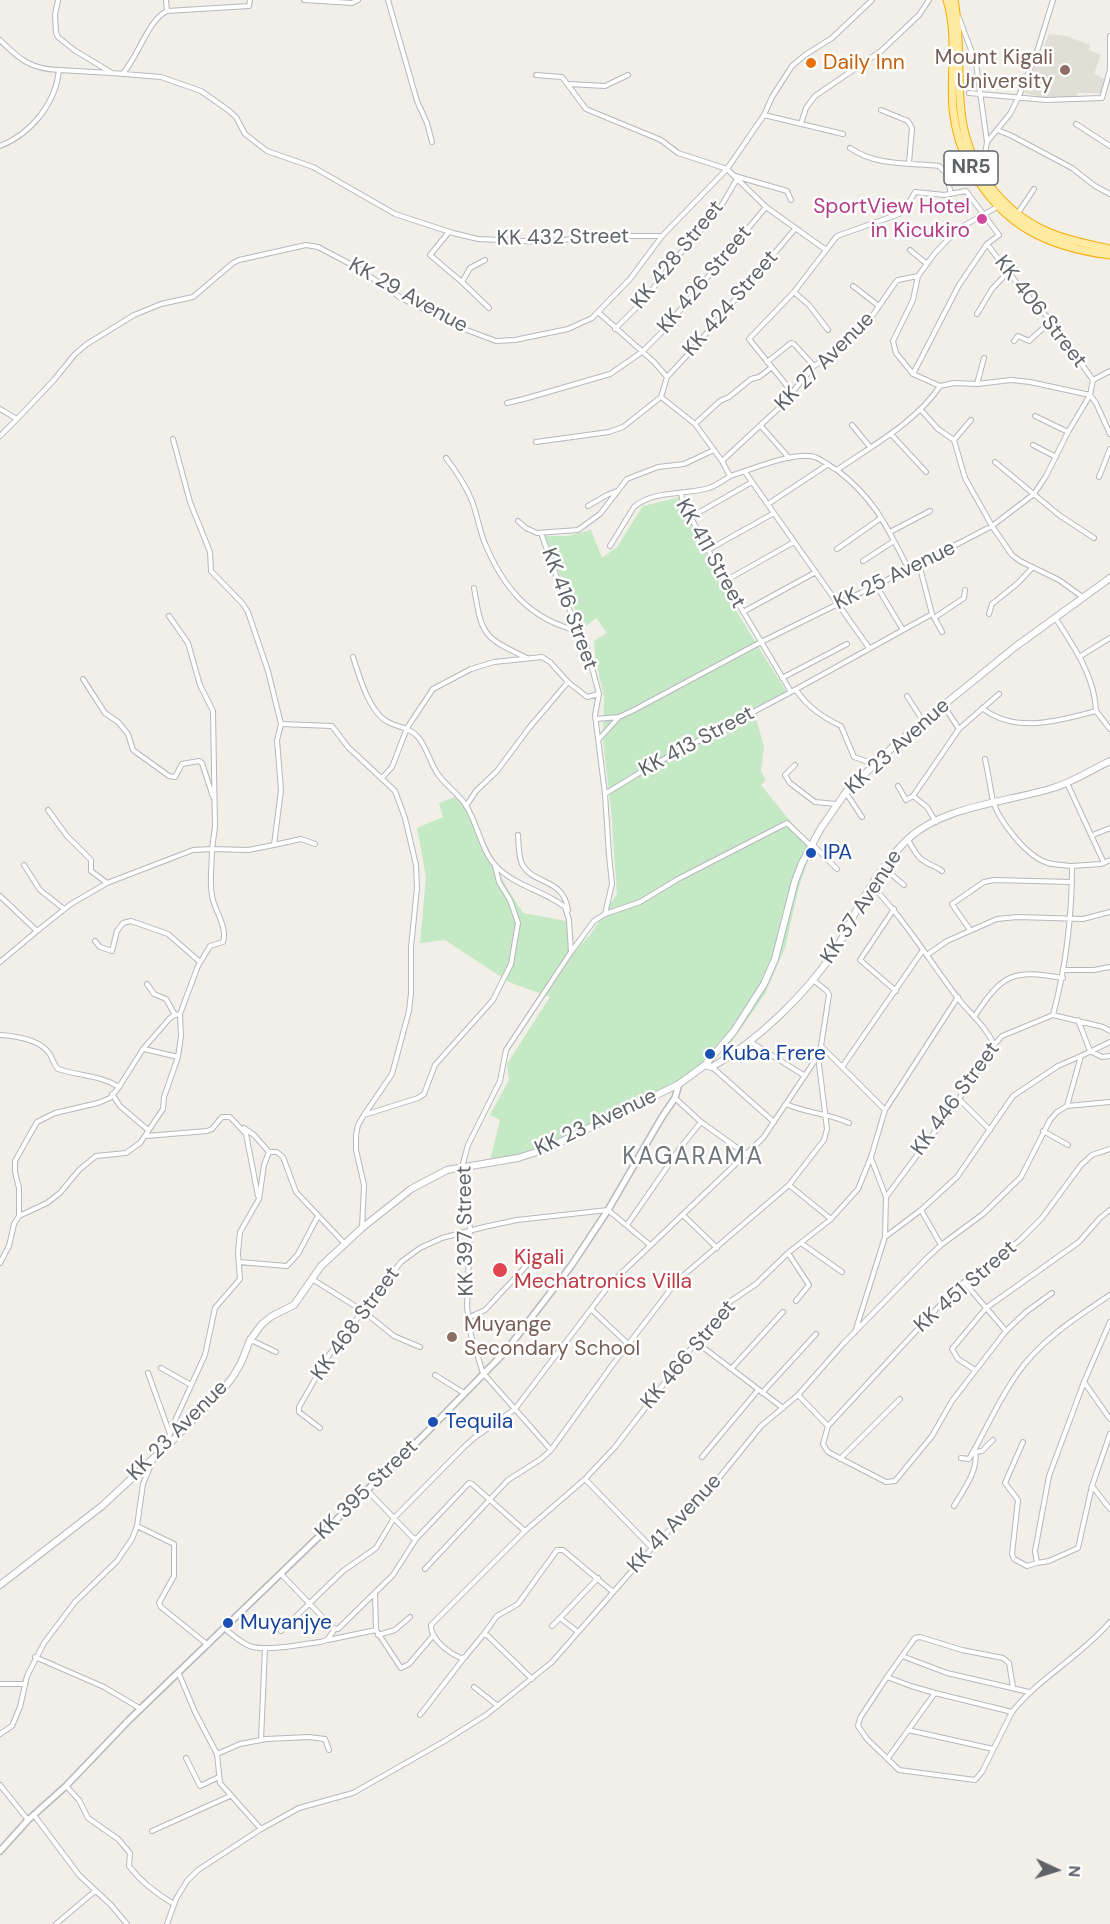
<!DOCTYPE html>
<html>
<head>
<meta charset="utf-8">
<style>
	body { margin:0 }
	#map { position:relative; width:1110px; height:1924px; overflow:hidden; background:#f1efe8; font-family:"DM Sans",sans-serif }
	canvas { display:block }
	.north { position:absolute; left:1026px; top:1840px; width:60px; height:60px; -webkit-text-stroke:4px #fff; paint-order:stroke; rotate:94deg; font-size:16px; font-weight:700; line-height:24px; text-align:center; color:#5f6368 }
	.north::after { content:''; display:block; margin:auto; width:21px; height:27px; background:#5f6368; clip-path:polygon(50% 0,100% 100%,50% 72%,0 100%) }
</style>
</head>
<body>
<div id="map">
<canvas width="1110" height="1924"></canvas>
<div class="north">N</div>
</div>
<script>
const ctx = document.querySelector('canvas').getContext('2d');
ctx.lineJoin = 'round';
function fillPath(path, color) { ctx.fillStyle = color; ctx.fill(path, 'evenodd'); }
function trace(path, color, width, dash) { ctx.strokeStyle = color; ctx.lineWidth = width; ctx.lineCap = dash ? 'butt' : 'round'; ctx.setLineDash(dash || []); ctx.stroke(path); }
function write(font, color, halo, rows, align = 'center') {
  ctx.font = font + ' "DM Sans",sans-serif'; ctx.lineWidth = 5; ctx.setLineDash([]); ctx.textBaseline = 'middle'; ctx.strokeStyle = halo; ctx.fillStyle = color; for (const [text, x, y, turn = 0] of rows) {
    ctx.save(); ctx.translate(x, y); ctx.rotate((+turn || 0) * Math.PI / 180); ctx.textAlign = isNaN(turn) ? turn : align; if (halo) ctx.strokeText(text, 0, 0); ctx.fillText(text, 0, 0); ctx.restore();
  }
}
fillPath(new Path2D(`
	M 1049,34 L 1066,36 L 1090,45 L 1089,50 L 1101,55 L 1094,74 L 1105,79 L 1101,93 L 1078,93 L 1076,96 L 1064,98 L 1042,97 L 1024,93 Z`), '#e1ded6');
fillPath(new Path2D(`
	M 680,497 L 721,586 L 787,693 L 753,709 L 764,746 L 761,771 L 766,780 L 761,785 L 812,848 L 799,887 L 785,948 L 765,994 L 728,1047 L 679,1083 L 535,1152 L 490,1161 L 500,1120 L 490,1115 L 509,1080 L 507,1064 L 550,997 L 509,982 L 445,940 L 420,943 L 426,877 L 417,828 L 443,817 L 439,803 L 455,797 L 465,808 L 507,888 L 523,913 L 566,921 L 575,951 L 590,935 L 617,894 L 611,809 L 603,741 L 604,697 L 596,662 L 594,641 L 607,633 L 596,618 L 585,627 L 569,599 L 545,536 L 568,536 L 591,530 L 602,558 L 617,547 L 643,506 Z`), '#c5e8c5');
const minor = new Path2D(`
	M 58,0 L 55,15 L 56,33 L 58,37 L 74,50 L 112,73 L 161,77 L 201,91 L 228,110 L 236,117 L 245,134 L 267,151 L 313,167 L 395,214 L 453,233 L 478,239 L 545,242 L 601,236 L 662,236
	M 304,0 L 352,3 L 358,0
	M 388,0 L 417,101 L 427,123 L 432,142
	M 167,11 L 249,6 L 250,0
	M 959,18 L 976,63 L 987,142
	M 0,40 C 20,60 31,69 59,70
	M 123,73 C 139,56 147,21 167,11 L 166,0
	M 536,75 L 562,77 L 586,109 L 661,140 L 678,153 L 727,169 L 766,207 L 826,250
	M 569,84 L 605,86 L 628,75
	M 969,93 L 1046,100 L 1102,98 L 1110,70 L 1110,36
	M 881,110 L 908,121 L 912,128 L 909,163
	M 764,115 L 843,134
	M 801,124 L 806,108 L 815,96 L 881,51 L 919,15 L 929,0
	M 1076,124 L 1110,146
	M 997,130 L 1010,135 L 1072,168 L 1095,186 L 1110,194
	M 0,146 C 31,134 56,103 59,70 L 111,73
	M 850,148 C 876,166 909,163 939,166 L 946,173 L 951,194
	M 982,171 L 987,142 L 1010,114 L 1018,98 L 1036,55 L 1053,0
	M 735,176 L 787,191 L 791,200
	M 1018,213 L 1034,189
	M 449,232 L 430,255 L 462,282 L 470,268 L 485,260
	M 987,244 L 1023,291 L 1051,321 L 1093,380
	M 910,250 L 927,264
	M 918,276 L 913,300 L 893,341 L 896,353 L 913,374 L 940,386 L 954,383 L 977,384 L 1011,380 L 1030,382 L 1090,395 L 1096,403 L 1110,434
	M 462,282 L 489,308
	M 853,286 L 879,306
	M 794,292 L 809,305 L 828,330
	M 598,312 L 654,362 L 667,377 L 661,397 L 695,424 L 722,461 L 780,407 L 814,366 L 844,347 L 868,322 L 895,283 L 898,280 L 918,276 L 935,253 L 958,229 L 997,207
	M 977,314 L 992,289 L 1008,272
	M 615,329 L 645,299 L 678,256 L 720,208 L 737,179
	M 1014,341 L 1018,336 L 1029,341 L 1051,321
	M 767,362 L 791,343 L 794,344 L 814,366
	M 667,377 L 693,349 L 795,229
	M 977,384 L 984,358
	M 792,392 L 749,339 L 794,292 L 837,236 L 899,214 L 907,206 L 915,192 L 944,195 L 966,191 L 999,235 L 987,244 L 959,285 L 913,374
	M 507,403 L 524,399 L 610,374 L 642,352 L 661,333 L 766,207
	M 0,409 L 17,419 L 54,380 L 75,354 L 87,344 L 134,315 L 161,304 L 193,297 L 233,263 L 239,260 L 306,245 L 318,247 L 356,267 L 401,298 L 464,329 L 496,341 L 515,340 L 568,329 L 592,318 L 630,279 L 662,236 L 727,169 L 764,115 L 772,97 L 792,66 L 805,55 L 832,38 L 872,0
	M 921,410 L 938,429 L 954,440 L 965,478 L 992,526 L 1012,555 L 1020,561 L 1059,580 L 1084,598
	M 1035,416 L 1068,432
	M 695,424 L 720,401 L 729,397 L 751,379 L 759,377 L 771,368
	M 852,425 L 870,447
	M 761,426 L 789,458
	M 891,434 L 926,472
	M 0,436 L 17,419
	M 954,440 L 971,420
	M 536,442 L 609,432 L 623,427 L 661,397
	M 1033,445 L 1056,457
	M 446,458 C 456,471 466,486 472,501 C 477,514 479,528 484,541 C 502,586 530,621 580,631
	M 722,461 L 730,476 C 751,470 798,449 817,458 C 824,461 831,467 837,470 C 873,445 915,423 940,386
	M 995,462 L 1059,515 L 1094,538
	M 837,470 C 875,499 887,527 908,568
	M 745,472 L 869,648
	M 1099,477 L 1110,449
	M 681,493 L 683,503 L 725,581 L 791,692
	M 768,504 L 827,465
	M 588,506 L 607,495 L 617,491
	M 691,517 L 752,482
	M 518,521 L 526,528 L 537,533 L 578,530 L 600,514 L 627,479 L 658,467 L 684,464 L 714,450
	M 890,532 L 930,511
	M 541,533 L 565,600 L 586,645 L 599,694 L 595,715 L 605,794 L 609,855 L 612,884 L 605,914
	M 610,546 L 634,507 C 653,490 686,495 709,488 C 717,485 723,481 730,476
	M 837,549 L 881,518
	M 708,550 L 774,513
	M 863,561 L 894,541
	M 725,581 L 794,542
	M 876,585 L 903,630
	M 474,588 C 482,636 483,637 527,658
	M 743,612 L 816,572
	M 989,614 L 992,604 L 1018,583 L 1033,567
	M 934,617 L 942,632
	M 934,618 L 964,598 L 965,590
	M 1056,619 C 1074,647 1095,677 1096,711
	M 353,657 C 359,676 370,715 390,723 C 401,728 410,728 418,737 C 426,746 430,762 437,773 C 446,786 460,795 467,807 C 477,824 483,853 495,865 C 514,886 543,890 565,907 L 569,920 L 571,952
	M 1079,657 L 1110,638
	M 782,678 L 847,644
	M 83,679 L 105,713 L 118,722 L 128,734 L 133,750 L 169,776 L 175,777 L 182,764 L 199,761 L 202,763 L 213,797
	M 796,690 C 808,707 822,717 841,726 L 854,757 L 874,764
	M 907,696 L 923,721
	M 944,706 L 959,729
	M 982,708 C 1015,734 1058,721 1096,711 L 1110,729
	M 596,719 L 619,717 L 634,710 L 761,642 L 919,564 L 992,526 L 1034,494 L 1046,476 L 1068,432 L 1090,395 L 1093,380 L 1110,371
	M 281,724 L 332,726 L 348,747 L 395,791 L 405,818 L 416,865 L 417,888 L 411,947 L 411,993 L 409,1011 L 392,1074 L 364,1115 L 358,1125 L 356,1135 L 356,1150 L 364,1185 L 362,1228
	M 599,739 L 618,718
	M 985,759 C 988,772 990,787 993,801 C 999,821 1027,857 1048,863 C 1055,865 1064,865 1072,866 C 1072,917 1066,966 1053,1015
	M 795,765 L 785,775 L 790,783 L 815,802 L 836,804
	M 382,778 L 392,767 L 407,728 L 433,689 L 471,669 L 494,662 L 542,657 L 550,662 L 568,682 L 587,697 L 599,694
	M 1067,783 L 1104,863
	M 898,786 L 906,800 L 913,796
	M 846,793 L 862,817
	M 605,794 L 649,767 L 791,692 L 932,614 L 919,564
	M 913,796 L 959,729 L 999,694
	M 913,796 L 927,807 L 936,822
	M 466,806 L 476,791 L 497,771 L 529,728 L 568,682
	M 48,810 L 67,836 L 91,860 L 91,871 L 107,883
	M 518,835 C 519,845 518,855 522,864 C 534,886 563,877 568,910
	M 1093,835 L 1110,828
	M 908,840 C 912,846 917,858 924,861 C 931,866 934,865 942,871
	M 274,845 L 301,839 L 315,844
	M 813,845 L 837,869
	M 811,846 L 787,823 L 678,879 L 640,902 L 605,914 L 594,921 L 571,952 L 506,1050 L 500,1081 L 468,1145 L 462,1167 L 470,1229 L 467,1307 L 471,1335 L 483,1373 L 515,1409 L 610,1284 L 763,1138 L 818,1056
	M 24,865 L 40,890 L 64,909
	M 1072,866 L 1101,864 L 1110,860
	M 884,868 L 904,885
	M 872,886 C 905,920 929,960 957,997 C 969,1013 986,1026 994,1045
	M 0,896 L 37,931 L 71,904 L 107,883 L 193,850 L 212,849 L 215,827 L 213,711 L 200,685 L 188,643 L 169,616
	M 894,909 L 860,960 L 896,991
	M 970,930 L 952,904 L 984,882 L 994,880 L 1072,882
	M 95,941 L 100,947 L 112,951 L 117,931 L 123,923 L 131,921 L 168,934 L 200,962
	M 927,955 L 947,941 L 997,919 L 1017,917 L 1083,919 L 1110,912
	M 0,962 L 37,931
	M 1065,970 L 1094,970 L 1110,967
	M 147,984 L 154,994 L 166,999 L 175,1015
	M 974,1017 C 1003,974 1011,969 1063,978
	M 1078,1020 L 1090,1051 L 1102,1057 L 1110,1056
	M 0,1035 C 15,1036 39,1039 49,1053 C 53,1058 53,1064 58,1069 C 79,1076 100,1075 119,1087
	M 749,1041 L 805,1076
	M 821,1046 L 885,1110
	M 144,1049 L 178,1057
	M 712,1067 L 774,1122
	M 842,1067 L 923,950
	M 112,1094 L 120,1106 L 148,1130
	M 675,1098 L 701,1122 L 747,1155
	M 959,1099 L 990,1130
	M 786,1104 C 809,1114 828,1113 849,1123
	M 1067,1106 L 1110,1102
	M 364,1115 L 418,1098 L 424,1094 L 435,1065 L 493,1000 L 511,964 L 518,923 L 510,900 L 499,882 L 495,866
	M 244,1128 L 254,1135 L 269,1152
	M 1043,1131 L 1068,1145
	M 146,1136 L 207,1131 L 212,1129 L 222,1117 L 230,1117 L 246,1134 L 258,1196
	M 789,1185 L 831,1219
	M 886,1197 L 959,1099 L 994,1045 L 1002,1036 L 1053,1015 L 1103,1027 L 1110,1031
	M 921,1210 L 941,1245
	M 683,1215 L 717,1248
	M 19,1216 L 19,1188 L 15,1172 L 15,1161 L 37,1122 L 55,1113 L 98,1103 L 110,1098 L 119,1087 L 143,1049 L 170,1018 L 175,1015 L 180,1014
	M 627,1225 L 681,1147 L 701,1122
	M 885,1237 L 921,1210 L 957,1177 L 1013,1096 L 1058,1066 L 1081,1056
	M 801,1243 L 842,1272
	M 788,1253 L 809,1285 L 796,1301
	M 239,1262 L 287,1266 L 298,1254 L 318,1216
	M 0,1263 L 9,1246 L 14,1224 L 19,1216 L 47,1203 L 60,1193 L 79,1170 L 96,1156 L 126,1153 L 140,1143 L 163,1109 L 164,1097 L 178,1057 L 181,1036 L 180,1014 L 198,966 L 210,946 L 223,942 C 227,930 219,917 215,906 C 208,890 212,866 212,849 L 248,850 L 274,845 L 281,790 L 277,740 L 281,724 L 268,671 L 248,612 L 243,604 L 211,571 L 210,552 L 190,502 L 173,439
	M 312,1279 L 363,1311 L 394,1336 L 420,1347
	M 964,1282 L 1006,1331
	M 591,1309 L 628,1344
	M 468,1318 L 485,1310 L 528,1264
	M 1110,1322 L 1084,1382 L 1049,1476 L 1035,1551 L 1037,1563 L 1049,1561 L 1078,1548 L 1092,1486 L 1110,1434
	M 855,1332 L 885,1237 L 886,1197 L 871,1158
	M 251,1340 L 276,1352
	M 696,1342 L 783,1408
	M 161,1368 L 191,1385
	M 731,1369 L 783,1312
	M 975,1370 L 958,1359 L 952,1349 L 986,1308 L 1079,1242 L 1100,1218 L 1110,1210
	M 148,1373 L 170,1434
	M 435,1375 L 464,1393
	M 1084,1382 L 1110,1419
	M 762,1393 L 816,1334
	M 798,1395 L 828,1426 L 942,1303 L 964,1282 L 1019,1241 L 1042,1218 L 1081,1165 L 1092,1155 L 1110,1149
	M 828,1426 L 823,1444 L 828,1452 L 886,1482 L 895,1481 L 932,1436 L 952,1401 L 1006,1331 L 1026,1312 L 1052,1293
	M 320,1428 L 299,1412 L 299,1407 L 329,1355 L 401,1262 L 420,1248 L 442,1238 L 484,1227 L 517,1220 L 608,1210 L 650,1245
	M 1023,1442 L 1005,1483 L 1018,1500 L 1012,1554 L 1014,1559 L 1027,1566 L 1037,1563
	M 166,1446 L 173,1425 L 205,1355 L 215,1308 L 240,1279 L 238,1253 L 240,1232 L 259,1199 L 264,1165 L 269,1152 L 277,1152 L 283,1157 L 296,1192 L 345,1244
	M 975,1452 L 982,1451 L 993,1440
	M 702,1457 L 758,1390
	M 961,1458 L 969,1459 C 985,1432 997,1403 1015,1377 C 1038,1342 1075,1318 1110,1295
	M 840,1459 L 900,1399
	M 585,1479 L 652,1548
	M 1092,1486 L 1110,1509
	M 366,1489 L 413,1538 L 416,1539 L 469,1483 L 472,1484 L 525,1531 L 585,1479 L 615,1447 L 696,1342 L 731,1301 L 756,1284 L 788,1253 L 831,1219 L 858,1189 L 871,1157 L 885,1110 L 958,997
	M 954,1506 C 964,1489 979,1470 975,1450
	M 137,1526 L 174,1544 L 174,1576 L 159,1603 L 161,1607 L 208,1645
	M 525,1531 L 431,1625 C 430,1639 449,1653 461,1658 L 465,1657 L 483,1635 L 487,1635 L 532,1679
	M 425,1569 L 508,1480 L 541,1459 L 551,1450 L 613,1364 L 677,1281 L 789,1185 L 824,1140 L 827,1129 L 818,1056 L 821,1046 L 829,995 L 827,991 L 813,980
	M 281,1574 L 333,1628 L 338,1629 L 393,1575 L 416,1539
	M 375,1594 L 376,1630 L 401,1668 L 409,1664 L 432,1637
	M 560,1618 L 598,1578
	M 552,1626 L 560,1618 L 578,1632
	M 225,1629 C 233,1635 243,1645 253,1647 C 272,1651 301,1644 321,1642 L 327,1640 L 335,1629
	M 281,1631 L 343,1571 L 376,1548 L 394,1518 L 463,1448 L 474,1438 L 515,1409 L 551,1450
	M 378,1635 L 395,1630 L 410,1617
	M 483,1635 L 497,1616 L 518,1604 L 557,1550 L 563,1550 L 613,1592
	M 328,1640 L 376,1630
	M 35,1657 L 104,1687 L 141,1709
	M 179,1674 L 195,1712 L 217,1754 L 220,1783 L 261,1829
	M 887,1677 L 902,1656
	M 0,1684 L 24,1684
	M 474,1687 L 498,1706
	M 1013,1687 L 1009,1663 L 1003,1658 L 962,1650 L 920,1637 L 915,1638 L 902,1656 L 947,1673 L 1029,1692
	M 935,1693 L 911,1686 L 887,1677 L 860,1718 L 858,1726 L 867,1739 L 899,1770 L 975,1780 L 982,1772 L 1012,1712
	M 420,1715 L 464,1658
	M 908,1730 L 993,1749
	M 0,1734 L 12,1726 L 20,1707 L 27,1676 L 44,1643 L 75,1602 L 117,1561 L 132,1539 L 137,1526 L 143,1484 L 153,1460
	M 261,1740 L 265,1648
	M 217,1754 L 240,1744 L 266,1739 L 309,1737 L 325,1739 L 329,1750
	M 186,1758 L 200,1786 L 219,1777
	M 888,1758 L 935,1693 L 1012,1712 C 1040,1677 1081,1656 1110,1622
	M 0,1785 L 28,1820
	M 66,1786 L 79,1800 L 88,1818 L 118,1839 L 130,1853 L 129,1866 C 141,1882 157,1894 174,1904
	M 34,1815 L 79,1875 L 111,1905 L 127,1924
	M 152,1831 L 230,1796
	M 56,1924 L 95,1891
	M 167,1924 L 176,1899 L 187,1881 L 198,1870 L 261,1829 L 299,1808 L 353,1793 L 443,1742 L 486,1715 L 552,1662 L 652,1548 L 714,1484 L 761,1426 L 798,1395 L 843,1344 L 927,1258 L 941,1245 L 983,1214 L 1021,1177 L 1050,1120 L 1057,1112 L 1067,1106 L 1081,1056 L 1110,1042`);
const tertiary = new Path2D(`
	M 0,1851 L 28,1820 L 66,1786 L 129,1720 L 423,1436 L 505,1352 L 571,1266 L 608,1210 L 662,1117 L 675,1098 L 679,1084`);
const secondary = new Path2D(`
	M 705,1065 L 712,1067 C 759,1040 807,993 836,949 C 845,935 851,919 860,904 C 873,882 889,857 908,839 C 943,806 1008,802 1053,788 C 1073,782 1091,770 1110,761
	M 0,1585 L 102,1506 L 174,1439 L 221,1392 L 232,1378 L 241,1363 L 250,1340 L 262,1324 L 272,1316 L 294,1305 L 321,1266 L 362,1228 L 411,1189 L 447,1170 L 518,1158 L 546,1149 L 679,1084 L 705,1065 L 734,1031 L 764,984 L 775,959 L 795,881 L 802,863 L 821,828 L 846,792 L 897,743 L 1015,647 L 1110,578`);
const trunk = new Path2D(`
	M 947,0 C 958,36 950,73 953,109 C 955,130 962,152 972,170 C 1003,226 1048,247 1110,255
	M 954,0 C 961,36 957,74 961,111 C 966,163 999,211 1048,232 C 1068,241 1089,244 1110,249`);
trace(minor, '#b5b8bc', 6);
trace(tertiary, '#b5b8bc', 8);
trace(secondary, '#b6babf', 8);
trace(trunk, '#f9ab00', 9);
trace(minor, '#fff', 4);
trace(tertiary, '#fff', 5);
trace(secondary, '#fff', 6);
trace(trunk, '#feeaa1', 7);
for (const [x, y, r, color] of [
	[811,63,6,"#e8710a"],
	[1065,70,6,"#8d6e63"],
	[982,219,6,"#d1479c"],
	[811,853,6,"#1a4fb4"],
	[710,1054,6,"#1a4fb4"],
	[500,1270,8,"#e0444e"],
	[452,1337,6,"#8d6e63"],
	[433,1422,6,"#1a4fb4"],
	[228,1623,6,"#1a4fb4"]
]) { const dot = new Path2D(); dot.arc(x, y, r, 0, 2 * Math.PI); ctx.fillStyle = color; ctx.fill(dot); trace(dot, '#fff', 2); }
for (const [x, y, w] of [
	[971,168,54]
]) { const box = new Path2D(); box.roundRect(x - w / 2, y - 17, w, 34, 4.5); ctx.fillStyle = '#fff'; ctx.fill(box); trace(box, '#5f6368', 1.5); }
write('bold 20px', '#5f6368', null, [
	["NR5",971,168]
]);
write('21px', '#785e54', '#fff', [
	["Mount Kigali",1053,58],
	["University",1053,82],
	["Muyange",464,1325,"left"],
	["Secondary School",464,1349,"left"]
], 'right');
write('21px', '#c56008', '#fff', [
	["Daily Inn",823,63]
], 'left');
write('21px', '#b23c85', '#fff', [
	["SportView Hotel",970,207],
	["in Kicukiro",970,231]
], 'right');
write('21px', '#5f6368', '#fff', [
	["KK 432 Street",563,238,-1],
	["KK 428 Street",678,255,-51],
	["KK 426 Street",705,280,-50],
	["KK 29 Avenue",408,296,29],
	["KK 424 Street",731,304,-49],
	["KK 406 Street",1040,312,52],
	["KK 27 Avenue",825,362,-45],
	["KK 411 Street",710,554,61],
	["KK 25 Avenue",895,576,-26],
	["KK 416 Street",569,609,70],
	["KK 413 Street",697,742,-28],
	["KK 23 Avenue",898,747,-42],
	["KK 37 Avenue",862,907,-57],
	["KK 446 Street",956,1099,-54],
	["KK 23 Avenue",596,1123,-25],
	["KK 397 Street",466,1231,-91],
	["KK 451 Street",966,1287,-41],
	["KK 468 Street",356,1324,-54],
	["KK 466 Street",689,1355,-50],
	["KK 23 Avenue",178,1431,-45],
	["KK 395 Street",367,1490,-44],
	["KK 41 Avenue",675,1524,-47]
]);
write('21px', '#164399', '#fff', [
	["IPA",823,853],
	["Kuba Frere",722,1054],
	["Tequila",445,1422],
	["Muyanjye",240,1623]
], 'left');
write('21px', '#be3a42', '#fff', [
	["Kigali",514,1258],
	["Mechatronics Villa",514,1282]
], 'left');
ctx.letterSpacing = '1.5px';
write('24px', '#70757a', '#fff', [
	["KAGARAMA",693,1158]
]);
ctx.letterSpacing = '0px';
</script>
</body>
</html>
